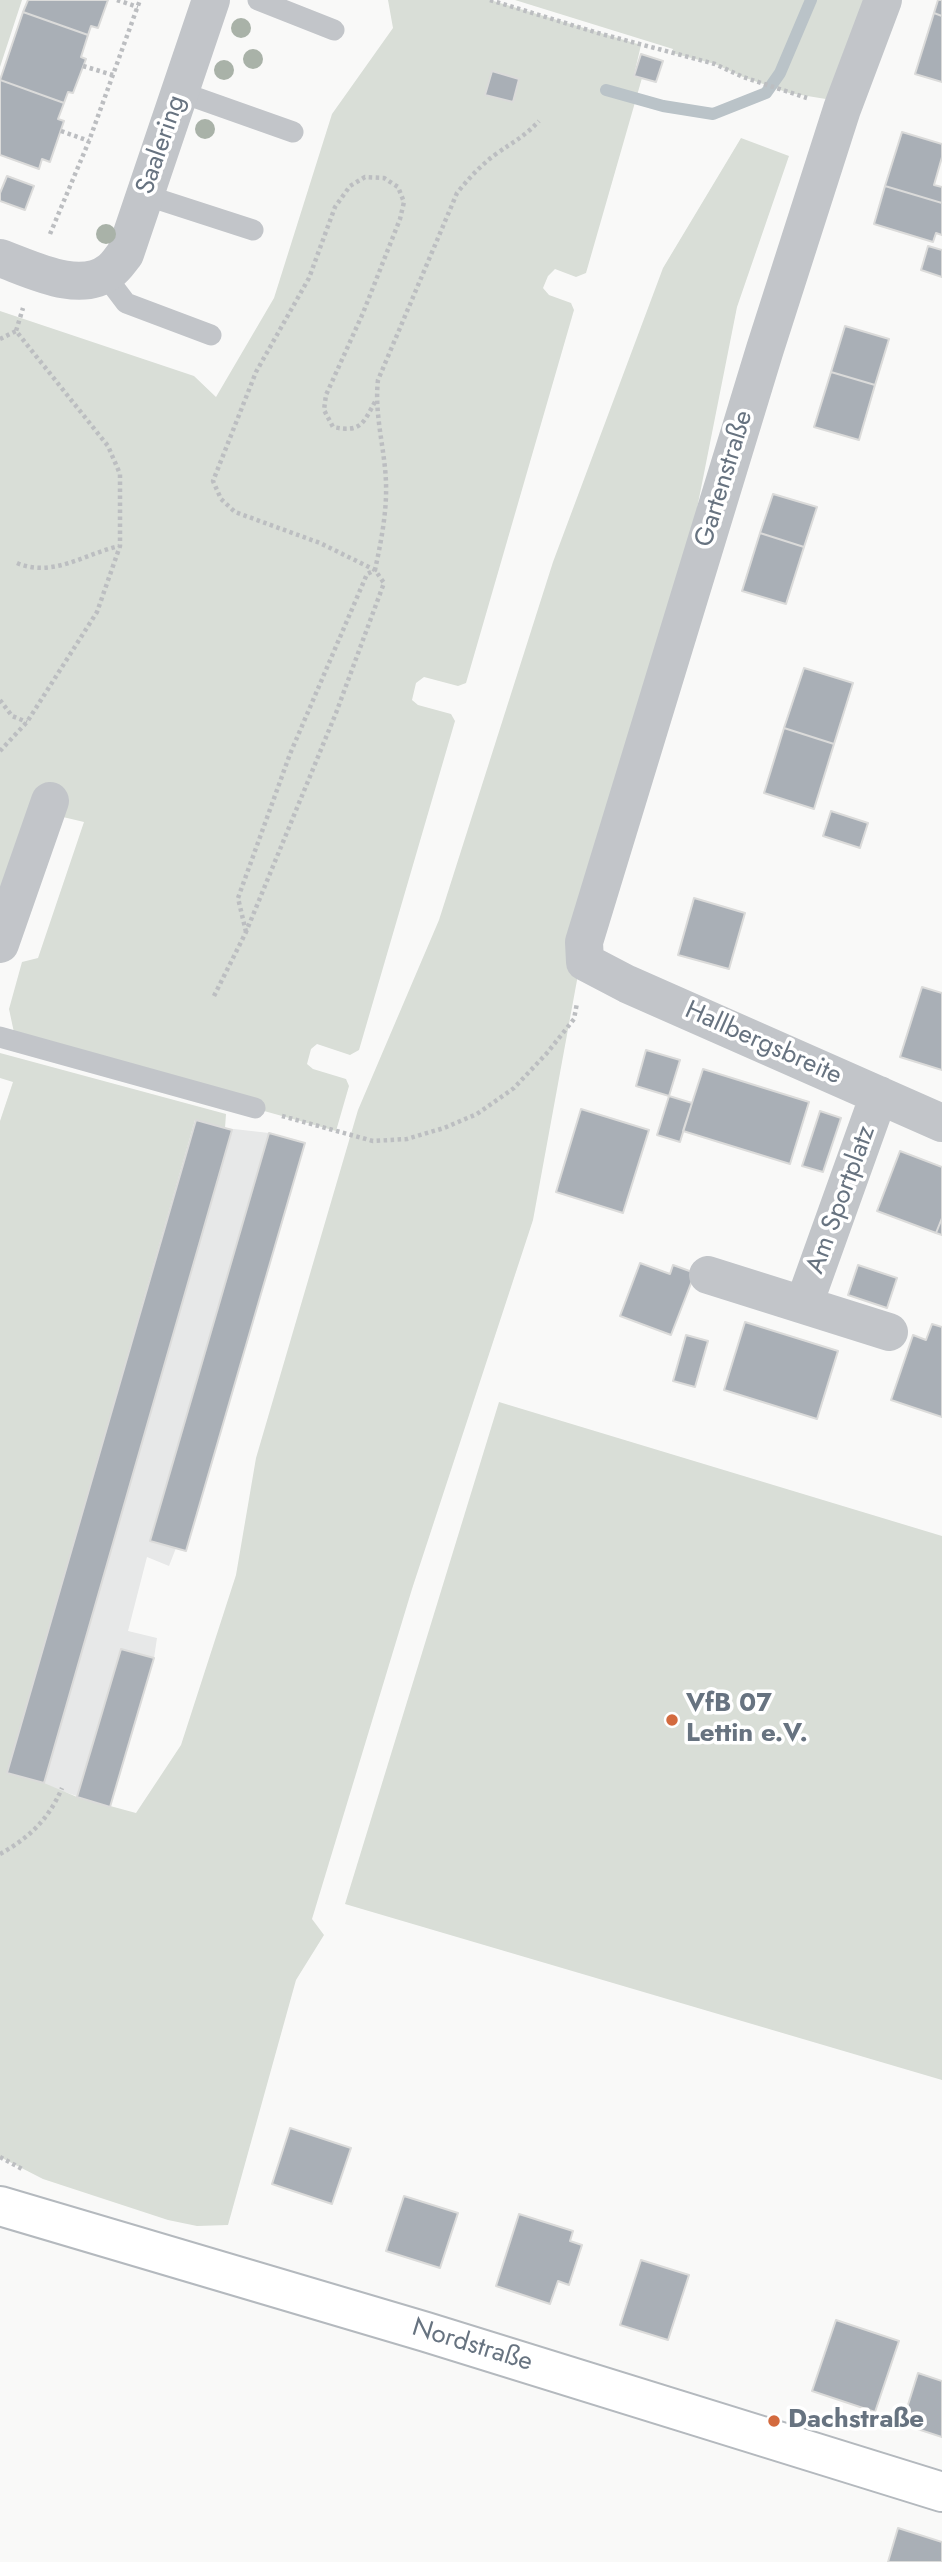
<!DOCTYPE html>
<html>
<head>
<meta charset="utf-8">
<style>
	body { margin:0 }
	canvas { display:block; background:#f9f9f8 }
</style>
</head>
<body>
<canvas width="942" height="2562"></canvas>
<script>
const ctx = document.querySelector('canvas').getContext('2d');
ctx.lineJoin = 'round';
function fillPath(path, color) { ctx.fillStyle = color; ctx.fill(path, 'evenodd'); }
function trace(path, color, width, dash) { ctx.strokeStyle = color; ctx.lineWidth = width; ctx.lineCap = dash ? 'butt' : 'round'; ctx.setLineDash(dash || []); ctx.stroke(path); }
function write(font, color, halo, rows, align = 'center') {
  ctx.font = font + ' Jost,sans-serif'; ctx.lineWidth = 7; ctx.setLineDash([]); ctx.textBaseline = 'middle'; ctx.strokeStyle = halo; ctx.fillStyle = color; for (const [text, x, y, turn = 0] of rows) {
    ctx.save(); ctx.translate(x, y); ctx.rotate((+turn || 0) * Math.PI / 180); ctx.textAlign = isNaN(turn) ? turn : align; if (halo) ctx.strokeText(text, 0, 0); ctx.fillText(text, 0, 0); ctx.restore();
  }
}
fillPath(new Path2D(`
	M 196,1120 L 225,1128 L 269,1133 L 305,1143 L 186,1551 L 176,1548 L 169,1566 L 147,1557 L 128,1631 L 157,1638 L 154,1658 L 110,1807 L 7,1773 Z`), '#e7e8e8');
fillPath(new Path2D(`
	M 0,0 L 22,0 L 0,67 Z
	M 388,0 L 490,0 L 641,45 L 634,75 L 642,78 L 586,273 L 576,277 L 555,269 L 548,276 L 543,288 L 549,295 L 571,303 L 574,310 L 466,683 L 458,686 L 424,677 L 416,683 L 412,700 L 418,705 L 451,714 L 455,721 L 359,1050 L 350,1055 L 317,1044 L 311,1049 L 307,1064 L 313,1069 L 346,1079 L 349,1086 L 336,1131 L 16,1042 L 9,1009 L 22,962 L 38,958 L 84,822 L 46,813 L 0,944 L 0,311 L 194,376 L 216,397 L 274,298 L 332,114 L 393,28 Z
	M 515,0 L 868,0 L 832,100 L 789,93 L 743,77 L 715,64 L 672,53 L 673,49 Z
	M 741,138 L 789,156 L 737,307 L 682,584 L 584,942 L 533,1220 L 412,1589 L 312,1919 L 324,1935 L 296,1980 L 228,2225 L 197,2226 L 168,2220 L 43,2179 L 0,2157 L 0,1121 L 13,1082 L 0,1078 L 0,1053 L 226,1114 L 225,1128 L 195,1120 L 8,1772 L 44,1783 L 77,1797 L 136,1813 L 181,1745 L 236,1575 L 256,1458 L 358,1110 L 439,920 L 553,562 L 663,268 Z
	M 499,1402 L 942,1536 L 942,2080 L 345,1904 Z`), '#d9ded7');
trace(new Path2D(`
	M 606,90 L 663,106 L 713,114 L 766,93 L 780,73 L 811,0`), '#bac3c8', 12);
const building = new Path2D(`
	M 28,0 L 108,0 L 98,28 L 91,26 L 88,35 L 23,12 Z
	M 938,0 L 942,0 L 942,16 L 934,13 Z
	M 23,12 L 88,35 L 81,57 L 86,59 L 73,93 L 68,92 L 64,103 L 0,80 Z
	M 934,13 L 942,16 L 942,82 L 915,74 Z
	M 641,54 L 663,61 L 656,82 L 634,76 Z
	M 492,71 L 519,79 L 513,102 L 485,95 Z
	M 0,80 L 64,103 L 58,119 L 64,121 L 50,162 L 42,159 L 39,169 L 0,155 Z
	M 902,132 L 942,144 L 942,157 L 934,185 L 942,187 L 942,203 L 885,186 Z
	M 7,176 L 34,186 L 25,210 L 0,201 L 0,193 Z
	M 885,186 L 942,203 L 942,235 L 936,233 L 933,242 L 874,224 Z
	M 928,246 L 942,250 L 942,277 L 921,270 Z
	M 845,326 L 889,339 L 875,385 L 831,372 Z
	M 831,372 L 875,385 L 859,440 L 814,427 Z
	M 773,494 L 817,507 L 804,547 L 760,533 Z
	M 760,533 L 804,547 L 786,604 L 742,591 Z
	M 804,668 L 853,683 L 834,744 L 784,728 Z
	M 784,728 L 834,744 L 814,809 L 764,793 Z
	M 831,811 L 868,823 L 860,848 L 823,836 Z
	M 694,898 L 745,913 L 729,969 L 678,955 Z
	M 922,987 L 942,993 L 942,1070 L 900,1057 Z
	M 646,1050 L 680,1060 L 669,1096 L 636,1086 Z
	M 703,1069 L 809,1102 L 790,1164 L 683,1131 Z
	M 669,1096 L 692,1103 L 680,1142 L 657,1135 Z
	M 581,1109 L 649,1130 L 623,1213 L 556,1192 Z
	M 820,1111 L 841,1118 L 823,1172 L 802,1166 Z
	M 196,1120 L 232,1130 L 44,1783 L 7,1773 Z
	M 269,1133 L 305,1143 L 186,1551 L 150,1541 Z
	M 900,1151 L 942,1167 L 942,1218 L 936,1233 L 877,1211 Z
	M 942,1218 L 942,1235 L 936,1233 Z
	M 640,1263 L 670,1274 L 673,1265 L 695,1273 L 671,1335 L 620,1316 Z
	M 858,1265 L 897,1278 L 887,1308 L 848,1295 Z
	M 745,1322 L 838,1351 L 817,1419 L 724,1390 Z
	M 932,1324 L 942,1327 L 942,1417 L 891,1400 L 913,1335 L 926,1340 Z
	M 686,1335 L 708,1341 L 695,1387 L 673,1381 Z
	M 121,1649 L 154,1658 L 110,1807 L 77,1797 Z
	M 290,2128 L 351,2148 L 332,2204 L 272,2184 Z
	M 404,2196 L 458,2213 L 440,2268 L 386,2251 Z
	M 519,2214 L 573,2231 L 570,2241 L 582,2245 L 569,2285 L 558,2281 L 550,2304 L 496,2286 Z
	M 641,2260 L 689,2275 L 668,2340 L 620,2325 Z
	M 836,2320 L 899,2341 L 875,2412 L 812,2391 Z
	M 918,2373 L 942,2381 L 942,2437 L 902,2424 Z
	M 898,2528 L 942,2542 L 942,2562 L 888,2562 Z`);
fillPath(building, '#a9afb6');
trace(building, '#dbdbda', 2);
const secondary = new Path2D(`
	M 0,2206 L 426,2332 L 942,2492`);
trace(secondary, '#b4b9be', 42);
trace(new Path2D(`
	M 117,0 L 138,7
	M 490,0 L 598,33 L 715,64 L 743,77 L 807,98
	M 83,66 L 113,75
	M 61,131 L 89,141
	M 50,234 L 89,141 L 140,0
	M 0,339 L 16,331
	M 17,563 C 52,578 85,554 119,546
	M 0,700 L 12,716 L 27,722
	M 0,751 L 27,722 L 97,612 L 120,546 L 120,474 L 108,446 L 16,331 L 23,308
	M 246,932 L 238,898 L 290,754 L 367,574 L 375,570 L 320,543 L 235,512 L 221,499 L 213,481 L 256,372 L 309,278 L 335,207 L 350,186 L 365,177 L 384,178 L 398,187 L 404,202 L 400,219 L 363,313 L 326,395 L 324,410 L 333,427 C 362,433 363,423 376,400
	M 214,996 L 246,932 L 336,713 L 384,583 L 375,570 C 381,542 387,512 386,483 C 385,449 374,415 378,380 L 457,193 C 469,178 481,165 496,154 C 514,141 523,138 539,121
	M 282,1116 L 373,1141 L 407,1139 L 444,1128 L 477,1114 L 514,1088 L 547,1053 L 574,1019 L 577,1003
	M 0,1854 C 29,1838 49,1819 62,1788
	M 0,2157 L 24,2170`), '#bcbec1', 4.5, [3.5, 3.5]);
trace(new Path2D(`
	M 258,0 L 334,30
	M 180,92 L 293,132
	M 145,195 L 253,230
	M 104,274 L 126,303 L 211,335
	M 0,1037 L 255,1108`), '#c2c5c9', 21);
trace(new Path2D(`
	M 883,0 L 842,109 L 765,349 L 584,942 L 585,962 L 627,984 L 942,1123
	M 0,258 C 31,269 80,295 110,271 C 116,267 120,260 125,254 L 211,0
	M 0,944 L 50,801
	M 708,1275 L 889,1332
	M 804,1304 L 879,1095`), '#c2c5c9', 38);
trace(secondary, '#fff', 38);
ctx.fillStyle = '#a9b2a8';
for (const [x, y] of [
	[241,28],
	[253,59],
	[224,70],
	[205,129],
	[106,234]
]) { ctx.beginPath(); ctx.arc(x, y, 10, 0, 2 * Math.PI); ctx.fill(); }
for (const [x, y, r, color] of [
	[672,1720,7,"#d36a3e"],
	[774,2421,7,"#d36a3e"]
]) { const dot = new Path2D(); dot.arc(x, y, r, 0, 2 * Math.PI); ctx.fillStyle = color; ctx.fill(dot); trace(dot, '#fff', 2.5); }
write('26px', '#677380', '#fff', [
	["Saalering",162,145,-71],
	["Gartenstraße",725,479,-73],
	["Hallbergsbreite",763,1044,24],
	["Am Sportplatz",842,1200,-70],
	["Nordstraße",472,2346,17]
]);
write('bold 26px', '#677380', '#fff', [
	["VfB 07",686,1705],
	["Lettin e.V.",686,1735],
	["Dachstraße",788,2421]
], 'left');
</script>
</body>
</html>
